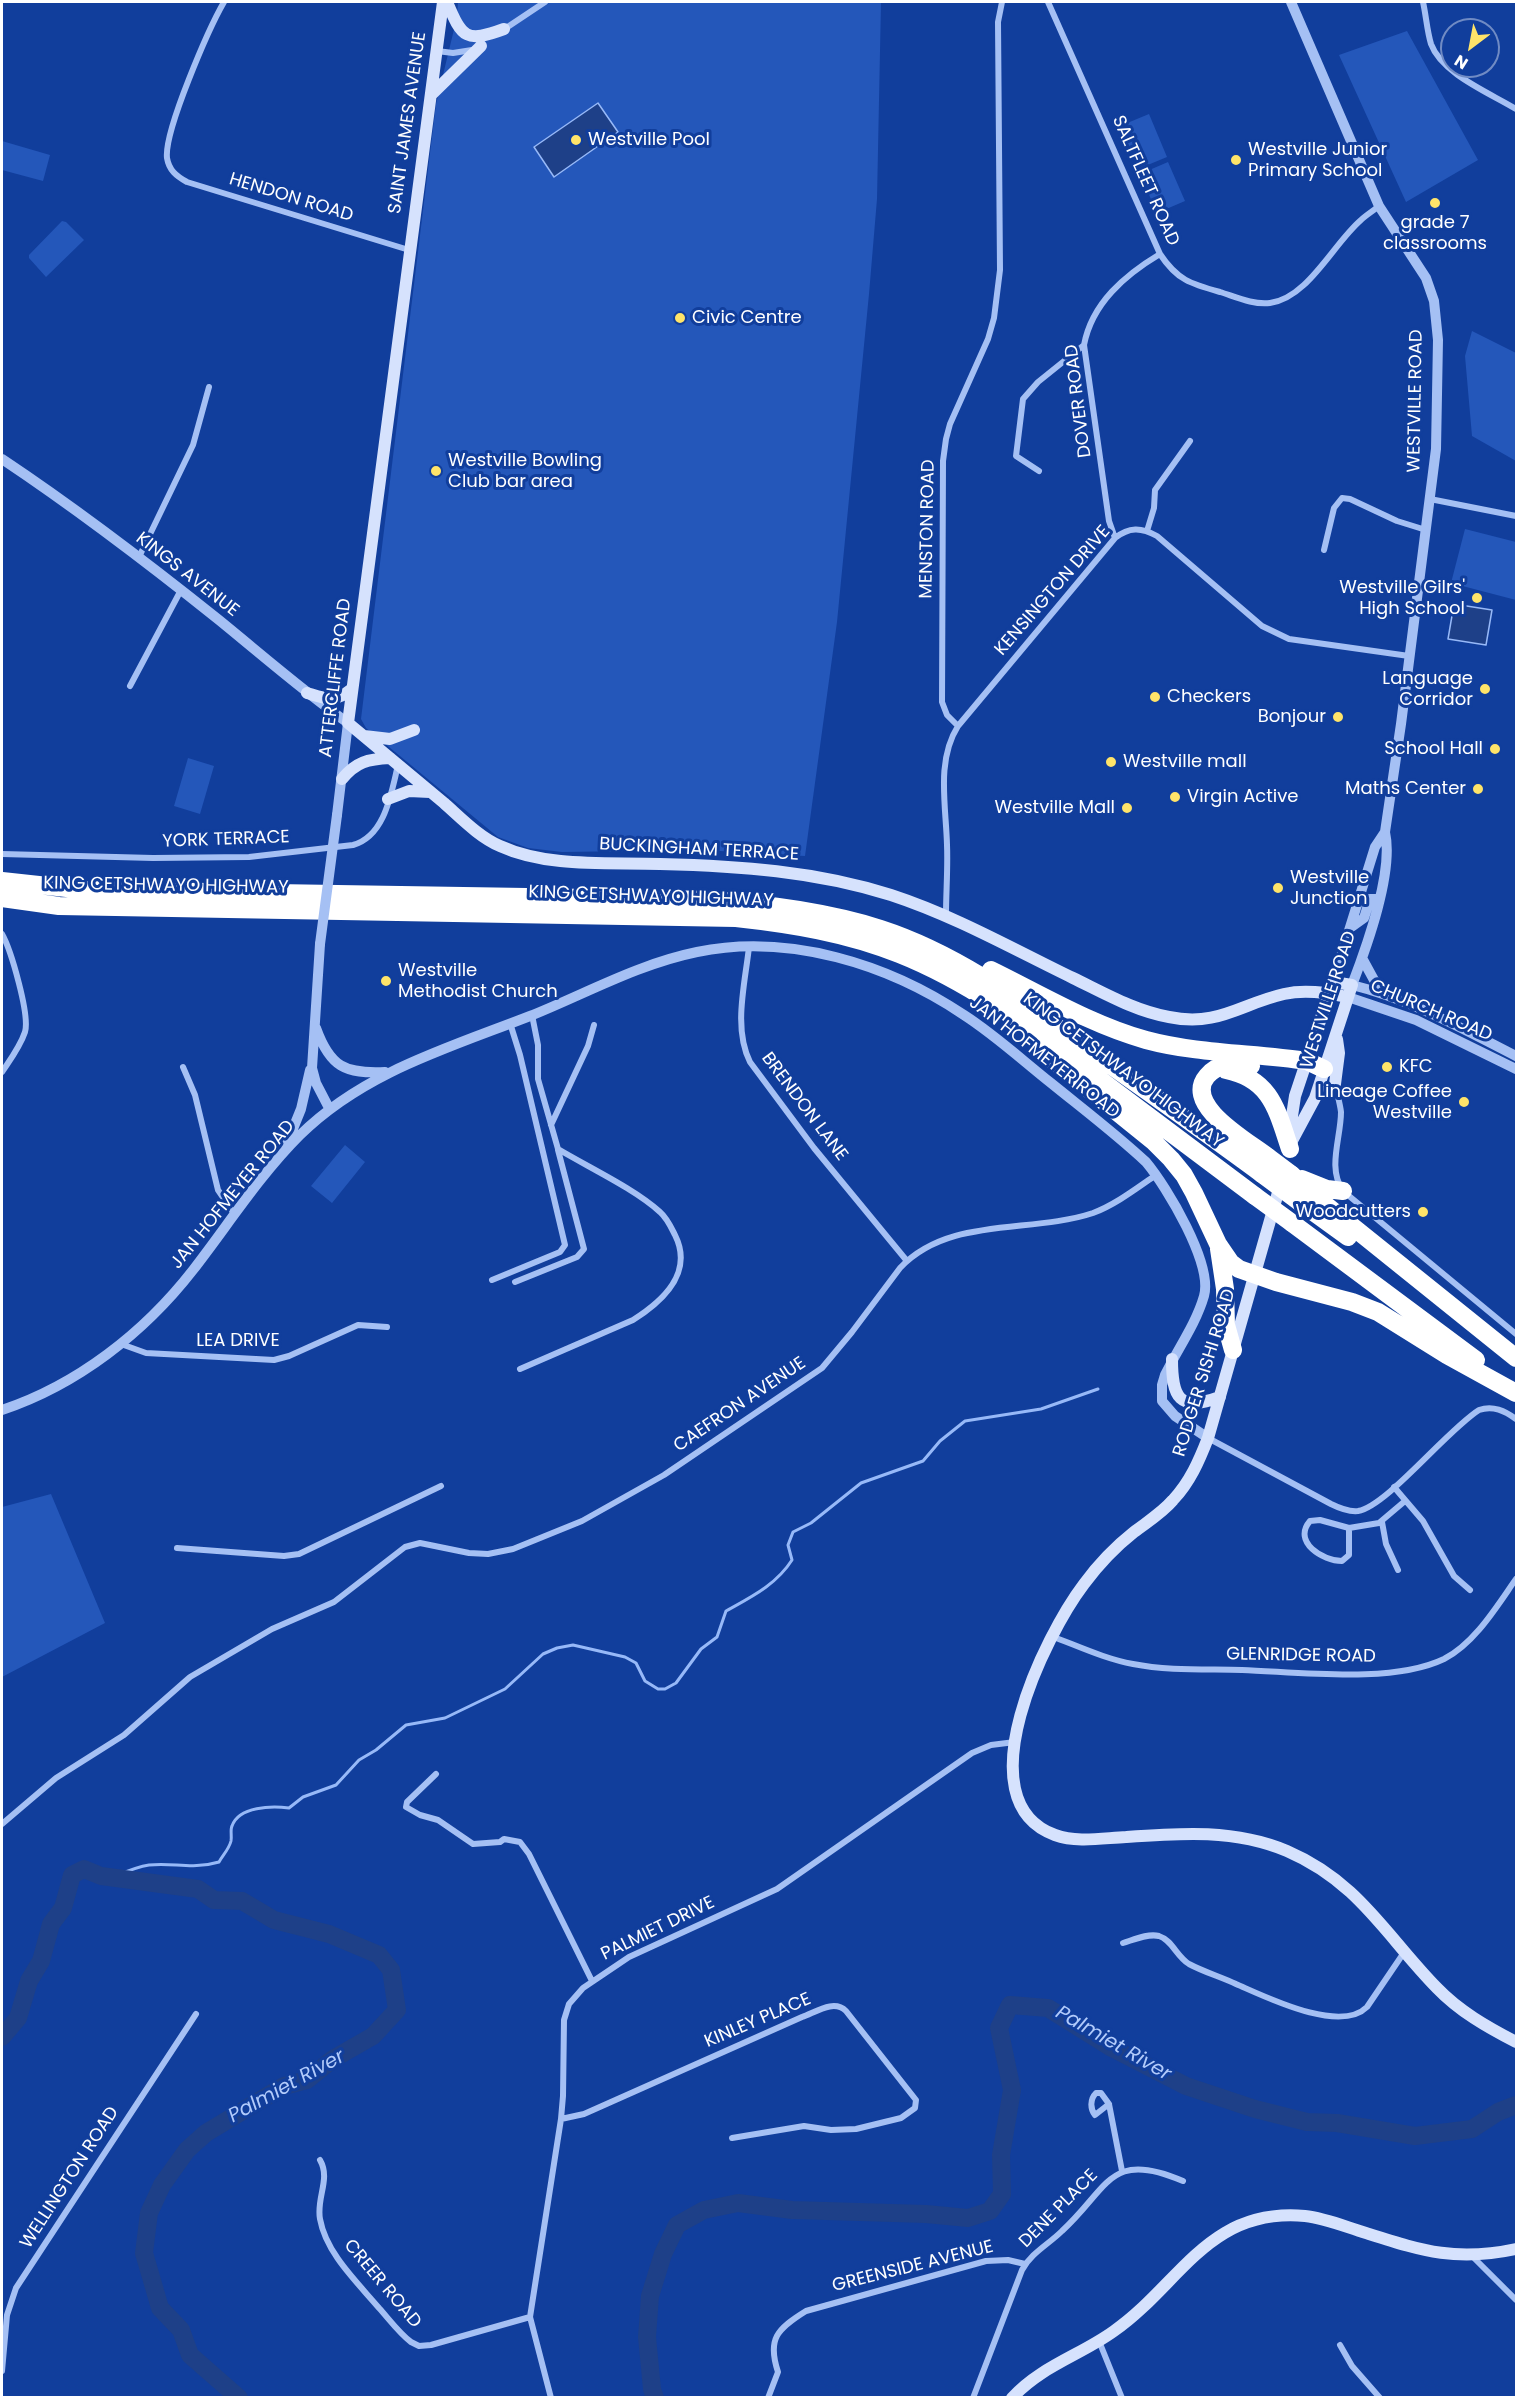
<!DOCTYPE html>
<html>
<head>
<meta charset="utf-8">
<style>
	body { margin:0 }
	#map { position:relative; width:1518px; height:2399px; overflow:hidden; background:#113e9c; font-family:Poppins,sans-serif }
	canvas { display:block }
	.frame { position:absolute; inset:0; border:3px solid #fff; pointer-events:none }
	.north { position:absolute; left:1440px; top:18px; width:60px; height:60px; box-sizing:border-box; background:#113e9c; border:2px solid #708bc4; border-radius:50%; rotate:212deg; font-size:16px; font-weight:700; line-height:24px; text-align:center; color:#fff }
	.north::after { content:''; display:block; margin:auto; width:21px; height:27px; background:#ffe469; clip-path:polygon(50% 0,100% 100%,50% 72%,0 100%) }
</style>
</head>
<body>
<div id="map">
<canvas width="1518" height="2399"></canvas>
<div class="frame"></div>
<div class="north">N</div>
</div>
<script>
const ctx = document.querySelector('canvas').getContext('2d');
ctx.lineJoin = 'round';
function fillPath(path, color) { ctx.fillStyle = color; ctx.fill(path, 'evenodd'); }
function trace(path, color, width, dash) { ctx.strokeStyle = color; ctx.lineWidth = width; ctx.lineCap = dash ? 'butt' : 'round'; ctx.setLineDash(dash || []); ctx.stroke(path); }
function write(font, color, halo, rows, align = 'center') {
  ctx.font = font + ' Poppins,sans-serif'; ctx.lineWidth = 6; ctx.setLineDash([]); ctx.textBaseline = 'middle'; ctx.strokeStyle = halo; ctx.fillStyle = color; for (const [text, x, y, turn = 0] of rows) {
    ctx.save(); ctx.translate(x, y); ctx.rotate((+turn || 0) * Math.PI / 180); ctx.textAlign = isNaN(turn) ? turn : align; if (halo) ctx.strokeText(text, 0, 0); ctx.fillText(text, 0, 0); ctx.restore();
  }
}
fillPath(new Path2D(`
	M 458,2 L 881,2 L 877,199 L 869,294 L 837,622 L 805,856 L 703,850 L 562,852 L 528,848 L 498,837 L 366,728 L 361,719 L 436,104 L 457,17 Z
	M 1407,31 L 1478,160 L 1406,202 L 1339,55 Z
	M 1149,114 L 1167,157 L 1138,169 L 1120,126 Z
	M 2,141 L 50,155 L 43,181 L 2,170 Z
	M 1168,162 L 1185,201 L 1157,213 L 1140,174 Z
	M 62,221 L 66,222 L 84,240 L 46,277 L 29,258 L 29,255 Z
	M 1472,331 L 1516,353 L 1516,461 L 1472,436 L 1465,356 Z
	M 1465,529 L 1516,542 L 1516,600 L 1451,583 Z
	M 188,758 L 214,766 L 200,814 L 174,806 Z
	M 345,1145 L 365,1162 L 332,1203 L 311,1186 Z
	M 51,1494 L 105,1623 L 2,1677 L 2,1507 Z`), '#2457ba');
const water = new Path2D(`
	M 598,103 L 618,132 L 554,177 L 534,147 Z
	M 1454,604 L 1492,610 L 1486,645 L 1448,639 Z`);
fillPath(water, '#1e4088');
trace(water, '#97b9f8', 1.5);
trace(new Path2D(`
	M 113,1877 C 125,1872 136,1867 149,1865 C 173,1862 192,1870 219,1862 C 223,1855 229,1849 231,1841 C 232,1836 230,1830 232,1826 C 239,1806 272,1806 289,1808 L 303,1797 L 336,1785 L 359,1760 L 376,1750 L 406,1725 L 445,1718 L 505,1689 L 543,1654 L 557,1648 L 573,1645 L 625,1657 L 636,1663 L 645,1681 L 658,1689 L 665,1689 L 676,1683 L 701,1649 L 717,1637 L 726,1611 C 751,1597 776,1585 792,1560 L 788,1545 L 793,1532 L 811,1523 L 861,1483 L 923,1461 L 940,1441 L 965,1421 L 1041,1409 L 1098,1389`), '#97b9f8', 3);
trace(new Path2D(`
	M 2,2037 L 18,2018 L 29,1981 L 41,1961 L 51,1924 L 63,1908 L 72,1875 L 84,1869 L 101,1876 L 198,1889 L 214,1900 L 242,1901 L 274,1920 L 329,1934 L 379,1955 L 391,1970 L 397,2010 L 373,2036 L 333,2059 L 307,2080 L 284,2086 L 206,2133 L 187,2150 L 162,2185 L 149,2213 L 144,2253 L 160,2308 L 181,2330 L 190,2355 L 239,2398
	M 655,2398 L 652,2389 L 647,2337 L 650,2296 L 663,2254 L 677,2225 L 704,2210 L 738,2203 L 792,2210 L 926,2214 L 968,2218 L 990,2211 L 1002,2194 L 1001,2155 L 1012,2090 L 999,2028 L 1010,2005 L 1048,2008 L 1112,2048 L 1186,2086 L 1255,2109 L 1307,2122 L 1337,2123 L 1415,2136 L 1472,2129 L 1498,2112 L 1516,2105`), '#1e4088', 18);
trace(new Path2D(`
	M 224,2 C 209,28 164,131 167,158 C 169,170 176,176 187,182 L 409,250
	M 1048,2 L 1160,254 C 1177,280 1191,284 1220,292 C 1236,297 1253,305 1270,303 C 1308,298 1333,244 1361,220 C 1366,215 1373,211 1379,206
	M 1423,2 C 1426,15 1427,31 1431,44 C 1442,74 1490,93 1516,109
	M 503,30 L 545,2
	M 437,51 L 453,53 L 472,50
	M 1039,471 L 1016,456 L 1023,399 L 1038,382 L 1084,345
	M 1430,499 L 1516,516
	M 1147,531 L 1154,508 L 1155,490 L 1190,441
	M 1115,538 L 1109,521 L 1084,345 C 1092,303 1125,275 1160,254
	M 1324,550 L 1334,508 L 1342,498 L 1350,499 L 1397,521 L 1426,530
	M 139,557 L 193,445 L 209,387
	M 130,686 L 181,590
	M 958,726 L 1115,538 C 1129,527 1141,527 1157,536 L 1262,626 L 1289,639 L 1409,656
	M 2,854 L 153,858 L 249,857 L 353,845 C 385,836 391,794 398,765
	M 946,915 C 946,892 948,868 947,845 C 946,805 936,761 958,726 L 947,715 L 942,702 L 943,461 L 946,439 L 950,424 L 988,339 L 994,318 L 1000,270 L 998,22 L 1002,2
	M 2,934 C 11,950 30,1015 25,1032 C 20,1047 10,1060 2,1072
	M 749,947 C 745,984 733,1028 750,1062 L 814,1148 L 907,1261
	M 183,1067 L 195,1095 L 218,1190 L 235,1215
	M 1335,1084 C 1337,1094 1340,1103 1341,1112 C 1341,1138 1327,1168 1343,1191 L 1516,1334
	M 551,1125 L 588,1046 L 594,1025
	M 492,1280 L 560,1252 L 565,1245 L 520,1055 L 510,1023
	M 515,1282 L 577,1257 L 584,1249 L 558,1150
	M 121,1344 L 146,1353 L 274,1360 L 289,1356 L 358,1325 L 387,1327
	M 520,1369 L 633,1320 C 663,1301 694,1273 675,1235 C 671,1227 667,1218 660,1212 C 635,1189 588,1167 558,1149 L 538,1079 L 538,1045 L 532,1015
	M 1208,1438 L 1331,1504 C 1339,1508 1348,1512 1358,1511 C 1387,1506 1447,1430 1479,1410 C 1493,1405 1505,1411 1516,1419
	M 1394,1487 L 1423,1521 L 1454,1576 L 1470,1590
	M 1382,1522 L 1386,1544 L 1398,1570
	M 1349,1528 L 1349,1555 L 1342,1561 C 1323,1561 1292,1542 1310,1521 L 1320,1520 L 1349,1528 L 1379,1523 L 1405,1501
	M 177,1548 L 284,1556 L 299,1554 L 441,1486
	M 1051,1636 C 1078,1646 1105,1659 1133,1664 C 1168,1671 1206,1669 1242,1670 C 1299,1672 1392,1684 1444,1659 C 1475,1643 1497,1606 1516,1579
	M 436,1774 L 407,1802 L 406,1807 L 420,1815 L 438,1820 L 473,1844 L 500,1842 L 504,1839 L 520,1842 L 529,1854 L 592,1981
	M 2,1824 L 56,1778 L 124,1735 L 190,1677 L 272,1629 L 334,1602 L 405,1547 L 420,1543 L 469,1553 L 488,1554 L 513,1549 L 582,1521 L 664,1475 L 822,1368 L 852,1332 L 900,1268 C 949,1216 1030,1234 1093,1213 C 1115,1205 1137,1188 1156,1175
	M 1123,1943 C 1133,1940 1148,1933 1159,1936 C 1172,1940 1177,1957 1189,1964 C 1204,1972 1221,1977 1236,1984 C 1266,1997 1340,2034 1367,2007 L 1405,1951
	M 1109,2104 L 1095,2115 C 1090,2109 1090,2099 1096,2093 L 1101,2093 L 1109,2104 L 1122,2171
	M 561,2119 L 584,2114 L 802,2017 C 816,2012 834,1999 846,2011 L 916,2100 L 915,2108 L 901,2118 L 856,2129 L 831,2130 L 804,2126 L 732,2138
	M 320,2160 C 331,2179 316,2198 320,2219 C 326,2253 357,2282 379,2308 C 389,2319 399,2333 411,2342 L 419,2346 L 431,2345 L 530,2317
	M 1472,2256 L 1516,2300
	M 1099,2341 L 1122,2398
	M 1340,2345 L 1352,2366 L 1380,2398
	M 2,2371 L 7,2315 L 16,2288 L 196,2014
	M 551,2398 L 530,2317 L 561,2119 L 563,2096 L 564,2020 L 569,2004 L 583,1988 L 629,1957 L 777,1889 L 972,1753 L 991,1745 L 1015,1742
	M 768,2398 L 778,2372 C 767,2339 777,2329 806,2311 L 986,2261 L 1008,2260 L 1025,2264
	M 973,2398 L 1022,2270 C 1031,2253 1049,2244 1062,2231 C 1109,2188 1109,2149 1183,2181`), '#a5c0f4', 6);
trace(new Path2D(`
	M 1291,2 L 1379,206 L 1426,278 L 1434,301 L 1438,340 L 1436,449 L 1401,724 L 1385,832 C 1394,872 1367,946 1352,985 C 1410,999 1463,1029 1516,1056
	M 2,459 C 77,509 149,564 219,620 C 262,655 303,691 348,723 L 337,815
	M 1350,928 L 1364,918 L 1370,899 L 1379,899
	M 320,944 L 312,1068 L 316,1083 L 329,1108
	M 1362,958 L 1374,980 L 1385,992
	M 1333,982 L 1375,847 L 1385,832
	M 1348,997 L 1416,1020 L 1516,1069
	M 316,1028 C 330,1067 345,1074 385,1072
	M 286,1146 L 301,1109 L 310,1070
	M 2,1410 C 77,1385 144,1333 193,1270 C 228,1225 259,1176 300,1135 C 364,1072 448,1048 530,1016 C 585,994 638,964 697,952 C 789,933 888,964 964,1015 C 995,1035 1022,1060 1051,1083 C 1083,1109 1116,1134 1146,1162 C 1167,1187 1213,1264 1204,1296 C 1196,1324 1177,1350 1165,1375 L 1162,1385 L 1162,1401 L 1175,1416 L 1208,1438`), '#a5c0f4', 10);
trace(new Path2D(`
	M 443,2 L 348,723 C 380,750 412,776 444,803 C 461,818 479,837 500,846 C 548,868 609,862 660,864 C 739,866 815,871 891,895 C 955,916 1013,949 1073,978 C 1104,993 1135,1011 1169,1017 C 1218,1027 1240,1004 1284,994 C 1306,989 1326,993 1348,997
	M 447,2 C 462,38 466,43 504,29
	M 432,94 L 481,46
	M 307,693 C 327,699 334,703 352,689
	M 364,736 L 390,739 L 414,730
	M 342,779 C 356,762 368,759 390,758
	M 388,799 L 409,791 L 430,792
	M 1335,1084 L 1339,1053 L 1337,1039
	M 1293,1139 L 1315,1098 L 1352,985 L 1333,982
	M 1292,1142 L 1292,1116 L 1295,1096 L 1333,982
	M 1281,1182 L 1208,1438 C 1199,1461 1190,1482 1173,1500 C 1162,1513 1147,1522 1134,1532 C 1115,1547 1098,1565 1084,1584 C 1046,1634 962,1801 1055,1835 C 1077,1843 1103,1838 1126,1837 C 1181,1833 1235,1829 1287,1851 C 1359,1882 1386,1936 1437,1988 C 1459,2011 1487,2027 1516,2042
	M 1172,1359 C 1172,1398 1179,1412 1220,1397
	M 1012,2398 C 1041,2366 1081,2355 1114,2331 C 1180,2285 1208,2207 1305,2216 C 1325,2218 1346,2227 1366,2233 C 1423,2251 1456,2262 1516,2249`), '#d6e2fd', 12);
trace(new Path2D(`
	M 2,881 L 85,890 L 716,900 C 771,905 827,912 881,929 C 958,954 1023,1003 1089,1050 C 1147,1091 1205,1132 1262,1174
	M 2,898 L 59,906 L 736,918 C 791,924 847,933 899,954 C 972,983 1033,1030 1095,1076 C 1149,1116 1202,1156 1255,1196
	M 991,970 C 1042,995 1092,1025 1146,1040 C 1198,1054 1254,1053 1307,1061 L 1324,1069
	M 1044,1053 L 1153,1141 L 1171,1159 L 1184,1175 L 1194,1193 L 1218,1244 L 1231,1263 L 1239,1269 L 1276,1282 L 1352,1302 L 1378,1312 L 1447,1355 L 1516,1393
	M 1251,1066 C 1235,1064 1219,1062 1207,1076 C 1182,1105 1249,1142 1268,1157
	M 1226,1070 C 1271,1079 1277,1110 1290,1149
	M 1292,1175 L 1317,1198 L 1516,1358
	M 1302,1179 L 1327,1189 L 1343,1191
	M 1301,1203 L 1348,1237
	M 1292,1223 L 1476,1360
	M 1219,1249 L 1225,1289 L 1226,1325 L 1233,1350`), '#fff', 18);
trace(new Path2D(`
	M 320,944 L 337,815`), '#a5c0f4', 10);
trace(new Path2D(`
	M 1268,1157 L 1292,1175
	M 1262,1174 L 1301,1203
	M 1255,1196 L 1292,1223`), '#fff', 18);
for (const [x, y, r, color] of [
	[576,140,6,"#ffe469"],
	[1236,160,6,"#ffe469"],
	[1435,203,6,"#ffe469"],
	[680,318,6,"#ffe469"],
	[436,471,6,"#ffe469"],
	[1477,598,6,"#ffe469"],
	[1485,689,6,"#ffe469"],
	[1155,697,6,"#ffe469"],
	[1338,717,6,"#ffe469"],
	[1495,749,6,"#ffe469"],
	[1111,762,6,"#ffe469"],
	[1478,789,6,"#ffe469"],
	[1175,797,6,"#ffe469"],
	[1127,808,6,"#ffe469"],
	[1278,888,6,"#ffe469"],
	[386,981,6,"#ffe469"],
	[1387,1067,6,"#ffe469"],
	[1464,1102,6,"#ffe469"],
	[1423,1212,6,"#ffe469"]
]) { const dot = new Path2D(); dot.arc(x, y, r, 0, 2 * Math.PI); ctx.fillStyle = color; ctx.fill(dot); trace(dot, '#113e9c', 2); }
write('18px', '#fff', '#113e9c', [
	["SAINT JAMES AVENUE",408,123,-82],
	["SALTFLEET ROAD",1145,181,66],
	["HENDON ROAD",291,198,17],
	["DOVER ROAD",1079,401,-97],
	["WESTVILLE ROAD",1416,401,-89],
	["MENSTON ROAD",928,529,-89],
	["KINGS AVENUE",187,575,38],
	["KENSINGTON DRIVE",1053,591,-49],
	["ATTERCLIFFE ROAD",336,678,-83],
	["YORK TERRACE",226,840,-2],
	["BUCKINGHAM TERRACE",699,850,3],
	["KING CETSHWAYO HIGHWAY",166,886,1],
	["KING CETSHWAYO HIGHWAY",651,897,2],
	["WESTVILLE ROAD",1329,1000,-72],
	["CHURCH ROAD",1431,1011,23],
	["JAN HOFMEYER ROAD",1044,1058,38],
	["KING CETSHWAYO HIGHWAY",1123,1071,37],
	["BRENDON LANE",804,1107,53],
	["JAN HOFMEYER ROAD",233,1195,-51],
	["LEA DRIVE",238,1341],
	["RODGER SISHI ROAD",1205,1373,-73],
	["CAEFRON AVENUE",740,1405,-34],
	["GLENRIDGE ROAD",1301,1656,1],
	["PALMIET DRIVE",658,1929,-26],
	["KINLEY PLACE",758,2021,-23],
	["WELLINGTON ROAD",70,2178,-57],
	["DENE PLACE",1059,2209,-45],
	["GREENSIDE AVENUE",913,2267,-14],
	["CREER ROAD",382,2284,50]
]);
write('18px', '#fff', '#113e9c', [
	["Westville Pool",588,140],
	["Westville Junior",1248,150],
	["Primary School",1248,171],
	["grade 7",1435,223,"center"],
	["classrooms",1435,244,"center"],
	["Civic Centre",692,318],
	["Westville Bowling",448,461],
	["Club bar area",448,482],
	["Westville Gilrs'",1465,588,"right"],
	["High School",1465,609,"right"],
	["Language",1473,679,"right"],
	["Corridor",1473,700,"right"],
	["Checkers",1167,697],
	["Bonjour",1326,717,"right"],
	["School Hall",1483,749,"right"],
	["Westville mall",1123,762],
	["Maths Center",1466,789,"right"],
	["Virgin Active",1187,797],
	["Westville Mall",1115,808,"right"],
	["Westville",1290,878],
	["Junction",1290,899],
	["Westville",398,971],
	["Methodist Church",398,992],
	["KFC",1399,1067],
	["Lineage Coffee",1452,1092,"right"],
	["Westville",1452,1113,"right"],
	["Woodcutters",1411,1212,"right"]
], 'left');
write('italic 20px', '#b2cbfb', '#113e9c', [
	["Palmiet River",1113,2044,30],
	["Palmiet River",287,2087,-29]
]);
</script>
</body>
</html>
